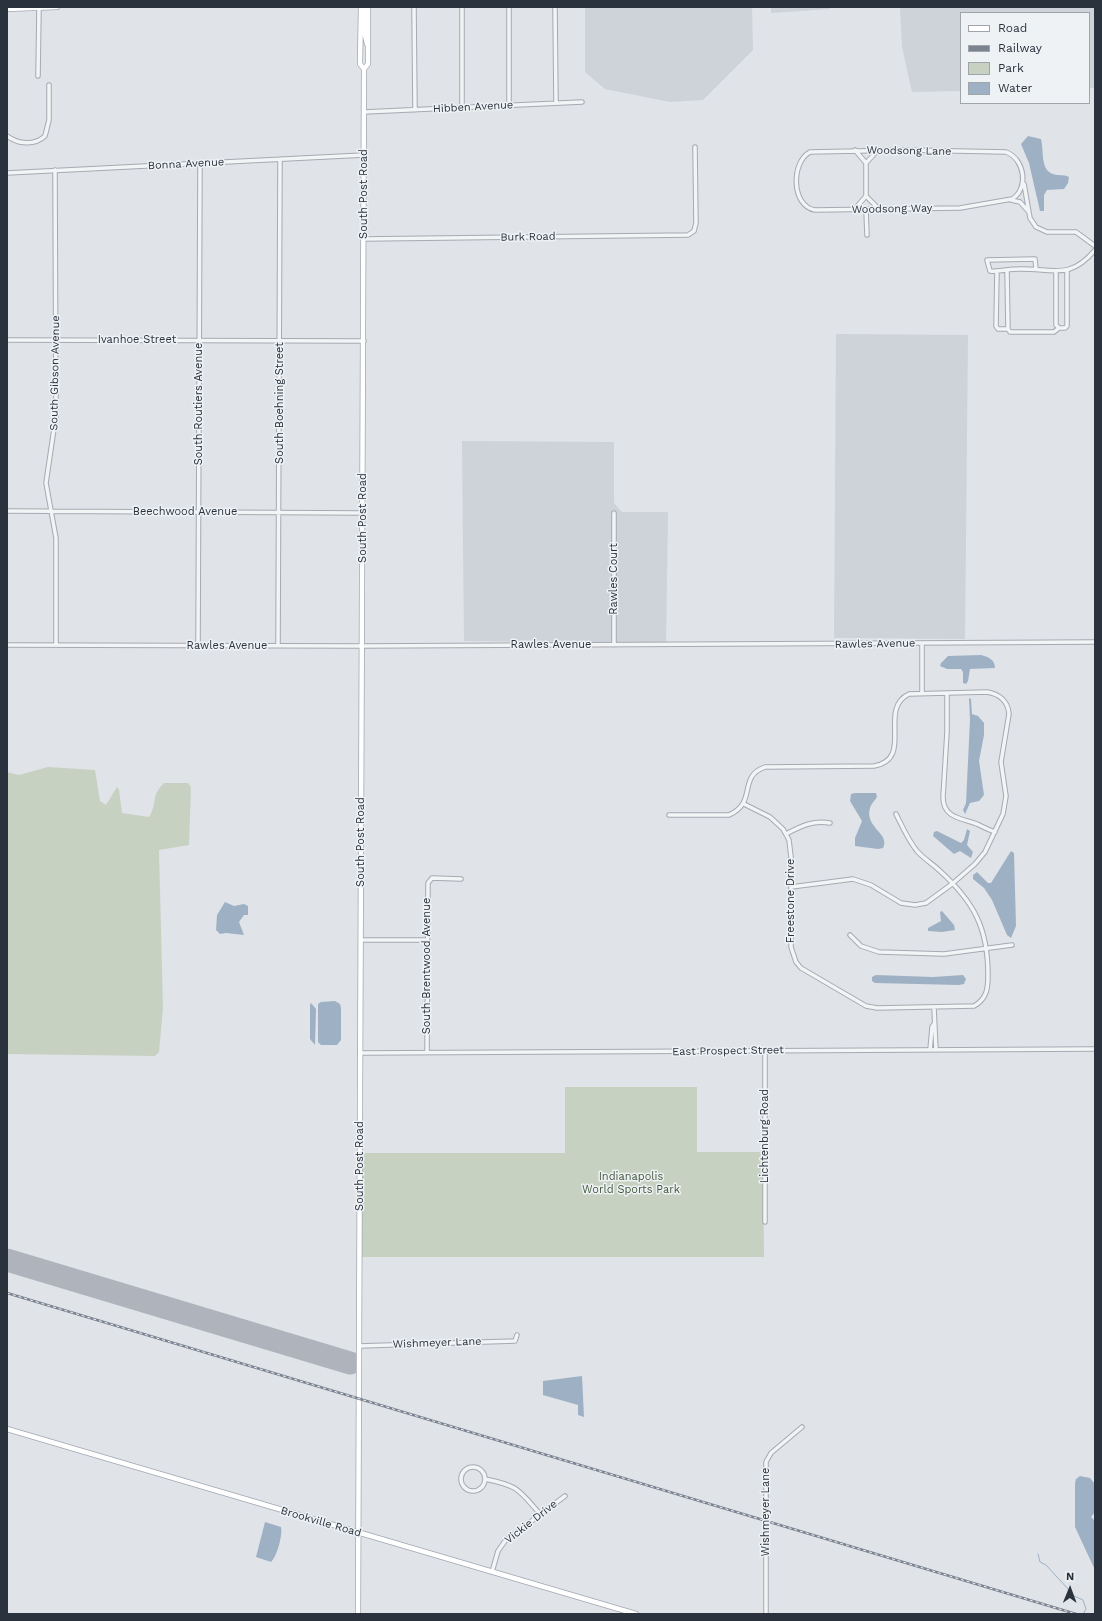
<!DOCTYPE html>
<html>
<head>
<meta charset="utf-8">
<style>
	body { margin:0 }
	#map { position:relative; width:1102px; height:1621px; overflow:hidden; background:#e0e3e8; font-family:"Work Sans",sans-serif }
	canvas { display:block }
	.frame { position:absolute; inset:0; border:8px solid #2a323e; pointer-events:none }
	.legend { position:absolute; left:960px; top:12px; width:130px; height:92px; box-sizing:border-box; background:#eff2f5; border:1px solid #a0a5ac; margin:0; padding:5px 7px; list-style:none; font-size:12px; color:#2a323e }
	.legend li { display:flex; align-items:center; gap:8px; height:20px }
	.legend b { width:20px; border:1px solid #a0a5ac }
	.north { position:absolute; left:1050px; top:1569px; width:40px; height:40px; -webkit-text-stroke:3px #eff2f5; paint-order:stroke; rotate:1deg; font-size:11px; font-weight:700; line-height:16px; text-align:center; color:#2a323e }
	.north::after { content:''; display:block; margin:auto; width:14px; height:18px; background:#2a323e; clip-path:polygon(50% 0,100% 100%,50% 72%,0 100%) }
</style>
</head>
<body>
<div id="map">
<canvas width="1102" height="1621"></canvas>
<div class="frame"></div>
<ul class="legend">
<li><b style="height:5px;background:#fff"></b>Road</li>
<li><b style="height:5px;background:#7b8390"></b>Railway</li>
<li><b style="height:11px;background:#c6d1c2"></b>Park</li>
<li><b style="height:11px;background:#9eb1c4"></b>Water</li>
</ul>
<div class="north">N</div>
</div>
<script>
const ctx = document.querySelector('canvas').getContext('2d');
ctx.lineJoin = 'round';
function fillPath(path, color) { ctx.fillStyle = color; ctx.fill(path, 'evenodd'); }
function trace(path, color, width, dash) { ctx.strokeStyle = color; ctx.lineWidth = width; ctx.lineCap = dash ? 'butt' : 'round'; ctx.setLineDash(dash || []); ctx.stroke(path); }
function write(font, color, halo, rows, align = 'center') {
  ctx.font = font + ' "Work Sans",sans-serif'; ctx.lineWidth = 3; ctx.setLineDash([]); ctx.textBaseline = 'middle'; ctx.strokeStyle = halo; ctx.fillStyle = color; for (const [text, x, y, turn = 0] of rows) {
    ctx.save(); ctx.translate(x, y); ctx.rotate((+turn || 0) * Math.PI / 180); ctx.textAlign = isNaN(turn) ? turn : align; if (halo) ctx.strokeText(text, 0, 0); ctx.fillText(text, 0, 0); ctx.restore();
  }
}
fillPath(new Path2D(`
	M 585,7 L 752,7 L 753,50 L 703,100 L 670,102 L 605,89 L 585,72 Z
	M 771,7 L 830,7 L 830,9 L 771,13 Z
	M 900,7 L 1095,7 L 1095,88 L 1089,88 L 1089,13 L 961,13 L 961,91 L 912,92 L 902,47 Z
	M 836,334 L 968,335 L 965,639 L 834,638 Z
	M 462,441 L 614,442 L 614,503 L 622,512 L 668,512 L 666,643 L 464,641 Z`), '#ced2d9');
fillPath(new Path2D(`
	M 48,767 L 95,770 L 100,801 L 106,805 L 117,787 L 119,790 L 122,813 L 149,817 C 158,803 150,797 164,783 L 188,783 L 191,787 L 189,845 L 159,850 L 163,1008 L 159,1052 L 155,1056 L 7,1054 L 7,772 L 19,775 Z
	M 565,1087 L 697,1087 L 697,1152 L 763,1152 L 764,1257 L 362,1257 L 362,1153 L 565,1153 Z`), '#c6d1c2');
fillPath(new Path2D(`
	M 1028,136 L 1041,139 C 1044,150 1040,170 1053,174 C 1058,176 1063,174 1069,177 L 1068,183 L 1064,189 L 1047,190 L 1044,195 L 1044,211 L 1040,211 L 1029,163 L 1021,144 Z
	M 981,655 C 988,657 995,659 995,668 L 970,669 L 968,681 L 966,684 L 963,683 L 963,672 L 961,669 L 947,669 L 940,666 L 941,663 L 948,656 Z
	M 969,698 L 971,699 L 972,714 L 978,716 L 984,723 L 984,735 L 979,761 L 984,795 L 979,801 L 970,803 L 965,814 L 963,810 L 966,803 L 970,720 Z
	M 855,793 L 876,793 L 877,797 C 875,800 871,804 870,808 C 864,827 891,834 883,848 L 878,849 L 855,846 L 855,838 L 862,821 L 850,801 L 851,794 Z
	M 967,829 L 970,831 L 967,845 L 973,852 L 971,858 L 960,851 L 954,854 L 933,836 L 934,832 L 937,831 L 961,843 L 964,840 Z
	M 1011,851 L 1014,853 L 1016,926 L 1011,938 L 1007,935 L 992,900 L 984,888 L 973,879 L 973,875 L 977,872 L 988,883 L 991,883 Z
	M 225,902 L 234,906 L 244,904 L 248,906 L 248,915 L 244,915 L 239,922 L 244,935 L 226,933 L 220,934 L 216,930 L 217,915 Z
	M 942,911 L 954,925 L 955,930 L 942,932 L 928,931 L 928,928 L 941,921 L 940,912 Z
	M 876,975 L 933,977 L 963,975 L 966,979 L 964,984 L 959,985 L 875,983 L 872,981 L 872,977 Z
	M 335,1001 L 340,1004 L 341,1008 L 341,1040 L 337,1045 L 321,1045 L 318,1042 L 318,1004 L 321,1002 Z
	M 311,1003 L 316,1009 L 315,1045 L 310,1039 L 310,1005 Z
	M 582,1376 L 584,1417 L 578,1415 L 578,1405 L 543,1395 L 543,1381 Z
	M 1080,1476 L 1090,1478 L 1095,1484 L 1095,1512 L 1091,1517 L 1095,1521 L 1095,1570 L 1075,1527 L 1075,1483 L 1076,1479 Z
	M 265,1522 L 281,1527 C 283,1534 277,1557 271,1562 L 256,1557 Z`), '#9eb1c4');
trace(new Path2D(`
	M 1038,1554 L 1040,1562 L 1046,1565 L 1068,1589 L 1070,1594 L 1083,1600 L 1086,1609 L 1083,1614`), '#9eb1c4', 1);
trace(new Path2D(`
	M 7,1260 L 350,1363`), '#aeb3bc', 23);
const minor = new Path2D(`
	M 414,7 L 415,110
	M 462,7 L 462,108
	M 509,7 L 509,105
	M 555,7 L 556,103
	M 38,76 L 39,8
	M 364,112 L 582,102
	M 7,136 C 18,144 34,146 45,136 L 49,120 L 49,85
	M 855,150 L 866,163
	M 906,150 L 1006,152 C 1025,159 1029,189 1012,199 L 960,208 L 815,210 C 791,206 791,162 810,152 Z
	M 866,163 L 866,196
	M 866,163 L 878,150
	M 55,170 L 56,415 L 46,483 L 56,538 L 56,645
	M 7,173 L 364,155
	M 1024,184 L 1030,218 L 1036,227 L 1047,232 L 1076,232 L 1095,246
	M 866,196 L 879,209
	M 1011,200 L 1020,202 L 1028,211
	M 854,210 L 866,196
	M 866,210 L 867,235
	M 364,239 L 688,235 L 694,231 L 696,223 L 695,147
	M 1036,269 L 1035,259 L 987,260 L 990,271 C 1000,272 1009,269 1018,269 C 1053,268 1069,281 1095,250
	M 1007,270 L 1008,329 L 1010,332 L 1054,332 L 1059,328
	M 997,271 L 996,326 L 998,329 L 1008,329
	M 1056,271 L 1056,325 L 1059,328 L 1065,328 L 1067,326 L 1067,270
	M 7,340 L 364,341
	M 7,511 L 363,513
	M 614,513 L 614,645
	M 922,643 L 922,693
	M 7,645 L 362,646 L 1095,642
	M 198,646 L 200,163
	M 278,646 L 280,159
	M 947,693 L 947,732 L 943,797 C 943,818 961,818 977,824 C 983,827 989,830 995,832
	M 744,804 L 770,817 L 783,829 L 789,840 L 791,857 L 791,947 L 796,962 L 801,968 L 866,1006 L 877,1008 L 974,1006 C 987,999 988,988 988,975 C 988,928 974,902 940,871 C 933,864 924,859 917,851 C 908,840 902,826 896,814
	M 669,815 L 729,815 C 758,802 737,777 765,767 L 874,766 C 915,759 877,709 909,694 L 987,692 C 999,694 1008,701 1009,714 L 1001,762 L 1006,796 L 1003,814 L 985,852 L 975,864 L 952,884 L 926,903 L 915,905 L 901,903 L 871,885 L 853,879 L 791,887
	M 786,834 C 801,826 813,820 830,823
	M 850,935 L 861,946 L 879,952 L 944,954 L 1012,945
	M 361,940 L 427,940
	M 934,1008 L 936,1050
	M 930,1050 L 932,1027 L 934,1024
	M 427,1052 L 428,883 L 432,878 L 461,879
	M 360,1053 L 1095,1049
	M 765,1222 L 765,1050
	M 359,1346 L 515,1341 L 517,1335
	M461 1479a12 12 0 1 1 24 0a12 12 0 1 1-24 0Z
	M 485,1479 C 519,1486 518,1489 540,1514
	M 492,1572 L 498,1551 L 505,1541 L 565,1496
	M 766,1614 L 766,1462 L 771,1453 L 802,1427`);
const major = new Path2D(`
	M 361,7 L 360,64 L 364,69
	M 364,7 L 364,31 L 367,44
	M 7,9 L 57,7
	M 7,1429 L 636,1614
	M 358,1614 L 364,69 L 368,64 L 368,7`);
trace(minor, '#a6aab2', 5.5);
trace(major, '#a1a8b2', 6);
trace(minor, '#f2f4f6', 3.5);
trace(major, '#fff', 4.5);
const rail = new Path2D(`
	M 7,1293 L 1076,1614`);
trace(rail, '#7b8390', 2.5);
trace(rail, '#eff2f5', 1, [3]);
write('11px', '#2a323e', '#eff2f5', [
	["Hibben Avenue",473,107,-3],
	["Woodsong Lane",909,151,1],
	["Bonna Avenue",186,164,-3],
	["South Post Road",364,194,-90],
	["Woodsong Way",892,209,-1],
	["Burk Road",528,237,-1],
	["Ivanhoe Street",137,340],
	["South Gibson Avenue",55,373,-89],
	["South Boehning Street",280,403,-90],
	["South Routiers Avenue",199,404,-90],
	["Beechwood Avenue",185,512],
	["South Post Road",363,518,-90],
	["Rawles Court",614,579,-90],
	["Rawles Avenue",875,644,-1],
	["Rawles Avenue",551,645],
	["Rawles Avenue",227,646],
	["South Post Road",361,842,-90],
	["Freestone Drive",791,901,-90],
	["South Brentwood Avenue",427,966,-90],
	["East Prospect Street",728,1051,-1],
	["Lichtenburg Road",765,1136,-90],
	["South Post Road",360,1166,-90],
	["Wishmeyer Lane",437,1343,-2],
	["Wishmeyer Lane",766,1512,-90],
	["Brookville Road",321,1522,16],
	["Vickie Drive",531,1522,-38]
]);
write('11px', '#3f5839', '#eff2f5', [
	["Indianapolis",631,1177],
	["World Sports Park",631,1190]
]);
</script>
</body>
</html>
